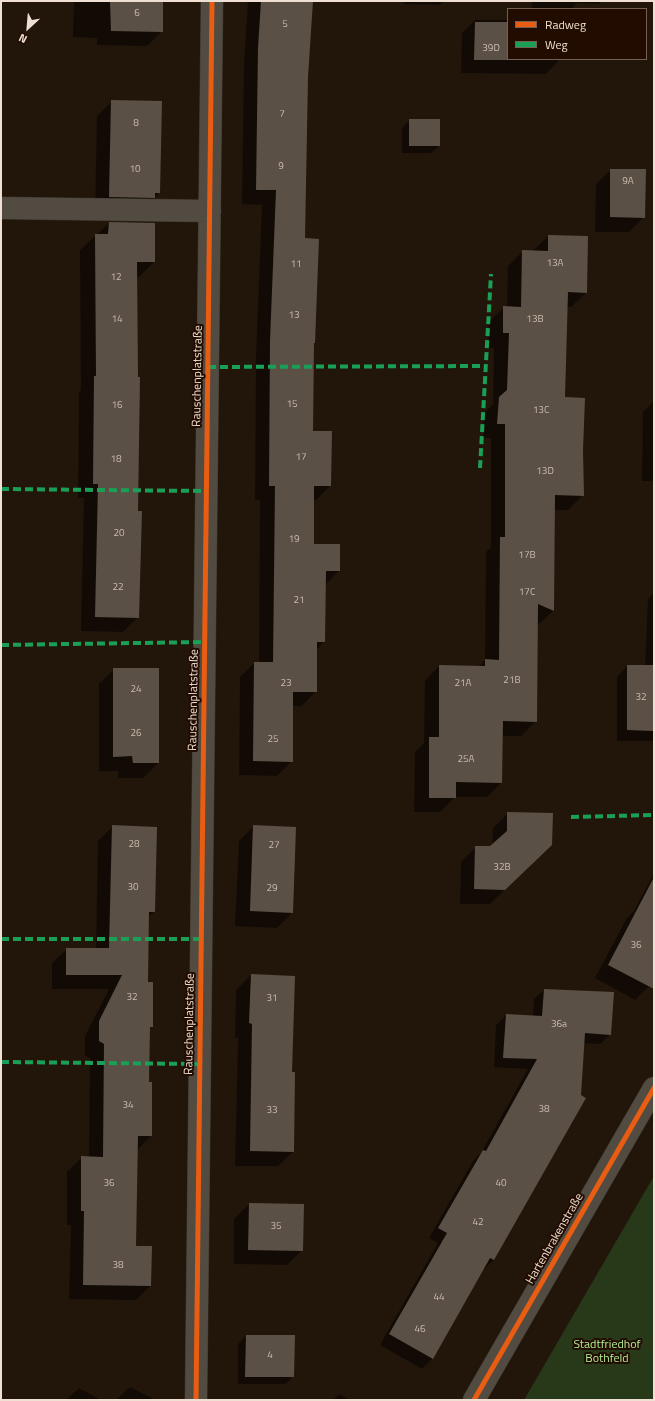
<!DOCTYPE html>
<html>
<head>
<meta charset="utf-8">
<style>
	body { margin:0 }
	#map { position:relative; width:655px; height:1401px; overflow:hidden; background:#22160b; font-family:"Titillium Web",sans-serif }
	canvas { display:block }
	.frame { position:absolute; inset:0; border:2px solid #f0e0d3; pointer-events:none }
	.legend { position:absolute; left:507px; top:8px; width:140px; height:52px; box-sizing:border-box; background:#220c00; border:1px solid #746154; margin:0; padding:5px 7px; list-style:none; font-size:12px; color:#f0e0d3 }
	.legend li { display:flex; align-items:center; gap:8px; height:20px }
	.legend b { width:20px; border:1px solid #746154 }
	.north { position:absolute; left:8px; top:8px; width:40px; height:40px; -webkit-text-stroke:3px #220c00; paint-order:stroke; rotate:206deg; font-size:11px; font-weight:700; line-height:16px; text-align:center; color:#f0e0d3 }
	.north::after { content:''; display:block; margin:auto; width:14px; height:18px; background:#f0e0d3; clip-path:polygon(50% 0,100% 100%,50% 72%,0 100%) }
</style>
</head>
<body>
<div id="map">
<canvas width="655" height="1401"></canvas>
<div class="frame"></div>
<ul class="legend">
<li><b style="height:5px;background:#e95d12"></b>Radweg</li>
<li><b style="height:5px;background:#1a9f57"></b>Weg</li>
</ul>
<div class="north">N</div>
</div>
<script>
const ctx = document.querySelector('canvas').getContext('2d');
ctx.lineJoin = 'round';
function fillPath(path, color) { ctx.fillStyle = color; ctx.fill(path, 'evenodd'); }
function trace(path, color, width, dash) { ctx.strokeStyle = color; ctx.lineWidth = width; ctx.lineCap = dash ? 'butt' : 'round'; ctx.setLineDash(dash || []); ctx.stroke(path); }
function write(font, color, halo, rows, align = 'center') {
  ctx.font = font + ' "Titillium Web",sans-serif'; ctx.lineWidth = 4; ctx.setLineDash([]); ctx.textBaseline = 'middle'; ctx.strokeStyle = halo; ctx.fillStyle = color; for (const [text, x, y, turn = 0] of rows) {
    ctx.save(); ctx.translate(x, y); ctx.rotate((+turn || 0) * Math.PI / 180); ctx.textAlign = isNaN(turn) ? turn : align; if (halo) ctx.strokeText(text, 0, 0); ctx.fillText(text, 0, 0); ctx.restore();
  }
}
fillPath(new Path2D(`
	M 654,1176 L 654,1400 L 524,1400 Z`), '#28391a');
fillPath(new Path2D(`
	M 74,1 L 162,1 L 162,31 L 147,46 L 97,45 L 97,38 L 73,37 Z
	M 248,1 L 312,1 L 307,76 L 304,239 L 313,344 L 312,432 L 330,486 L 316,500 L 313,500 L 313,545 L 339,571 L 325,585 L 324,642 L 316,650 L 316,691 L 302,706 L 292,706 L 292,761 L 277,776 L 239,775 L 240,677 L 254,663 L 259,663 L 260,500 L 255,500 L 256,356 L 262,205 L 242,204 L 244,63 Z
	M 404,1 L 444,1 L 440,5 L 404,4 Z
	M 532,1 L 602,1 L 599,4 L 576,3 L 572,9 L 532,9 Z
	M 475,20 L 508,20 L 508,59 L 559,59 L 559,60 L 546,74 L 461,73 L 462,33 Z
	M 112,101 L 161,102 L 159,193 L 144,208 L 95,212 L 97,116 Z
	M 410,120 L 439,146 L 431,153 L 402,153 L 402,128 Z
	M 611,170 L 644,217 L 629,232 L 595,232 L 596,184 Z
	M 109,223 L 154,262 L 139,277 L 136,277 L 138,617 L 123,632 L 81,631 L 84,498 L 78,498 L 79,392 L 81,390 L 80,250 Z
	M 548,236 L 586,293 L 571,307 L 567,307 L 564,398 L 582,450 L 583,495 L 568,510 L 554,510 L 553,611 L 538,625 L 536,625 L 536,721 L 521,736 L 502,736 L 501,783 L 487,797 L 455,797 L 440,812 L 414,812 L 415,752 L 424,743 L 425,681 L 439,666 L 478,667 L 485,660 L 486,552 L 491,548 L 491,438 L 483,438 L 484,413 L 493,404 L 494,348 L 488,348 L 489,322 L 504,307 L 507,307 L 508,266 L 523,251 L 533,251 Z
	M 654,401 L 654,481 L 642,481 L 643,412 Z
	M 654,593 L 654,741 L 617,741 L 617,677 L 627,666 L 645,666 L 648,599 Z
	M 114,669 L 158,763 L 143,778 L 118,778 L 118,771 L 99,771 L 99,684 Z
	M 508,813 L 536,859 L 490,904 L 460,904 L 461,862 L 476,847 L 492,846 L 493,828 Z
	M 113,826 L 154,912 L 147,918 L 147,983 L 152,1026 L 149,1029 L 148,1083 L 151,1083 L 151,1136 L 137,1150 L 135,1247 L 151,1247 L 150,1286 L 136,1300 L 69,1299 L 71,1225 L 67,1225 L 67,1172 L 82,1157 L 89,1158 L 90,1058 L 85,1056 L 85,1036 L 109,989 L 52,989 L 52,963 L 67,949 L 96,949 L 98,841 Z
	M 254,826 L 292,913 L 277,928 L 235,926 L 239,841 Z
	M 654,873 L 654,976 L 649,986 L 635,1000 L 595,978 L 627,918 L 634,911 Z
	M 251,975 L 291,1073 L 293,1152 L 278,1166 L 235,1166 L 238,1038 L 235,1038 L 236,990 Z
	M 544,990 L 610,1034 L 601,1044 L 583,1043 L 494,1260 L 484,1269 L 483,1269 L 432,1359 L 422,1369 L 380,1345 L 438,1243 L 429,1238 L 473,1161 L 481,1153 L 528,1069 L 494,1067 L 496,1025 L 506,1015 L 533,1016 L 534,999 Z
	M 249,1204 L 303,1205 L 302,1250 L 287,1265 L 234,1264 L 234,1219 Z
	M 246,1336 L 293,1376 L 286,1384 L 238,1384 L 238,1344 Z
	M 130,1387 L 155,1400 L 116,1400 Z
	M 79,1388 L 101,1400 L 66,1400 Z
	M 339,1394 L 350,1400 L 333,1400 Z
	M 1,1399 L 29,1399 L 29,1400 L 1,1400 Z`), '#0007');
fillPath(new Path2D(`
	M 110,1 L 163,1 L 163,32 L 111,31 Z
	M 261,1 L 313,1 L 308,77 L 305,238 L 319,239 L 315,343 L 314,343 L 313,431 L 332,431 L 331,486 L 314,486 L 314,544 L 340,544 L 340,571 L 326,571 L 325,642 L 317,642 L 317,692 L 293,692 L 293,762 L 253,761 L 254,662 L 273,662 L 275,486 L 269,486 L 270,341 L 276,190 L 256,190 L 258,48 Z
	M 475,22 L 508,22 L 508,60 L 474,60 Z
	M 111,100 L 162,101 L 160,193 L 155,193 L 155,198 L 109,197 Z
	M 409,119 L 440,119 L 440,146 L 409,146 Z
	M 610,169 L 646,169 L 645,218 L 610,217 Z
	M 109,222 L 155,223 L 155,262 L 137,262 L 138,377 L 140,377 L 138,511 L 142,511 L 139,618 L 95,617 L 98,484 L 93,484 L 94,376 L 96,376 L 95,234 L 108,234 Z
	M 548,235 L 588,236 L 587,293 L 568,292 L 565,397 L 585,398 L 583,450 L 584,496 L 555,495 L 554,611 L 538,604 L 537,722 L 503,721 L 502,783 L 456,782 L 456,798 L 429,798 L 429,737 L 439,737 L 439,665 L 485,666 L 485,659 L 499,660 L 500,537 L 505,537 L 505,424 L 497,424 L 499,397 L 507,390 L 509,333 L 503,333 L 503,306 L 521,307 L 522,250 L 548,251 Z
	M 627,665 L 654,665 L 654,731 L 627,730 Z
	M 113,668 L 159,668 L 159,763 L 133,763 L 132,756 L 113,757 Z
	M 507,812 L 553,813 L 552,845 L 505,890 L 474,889 L 475,846 L 490,846 L 507,831 Z
	M 112,825 L 157,827 L 155,912 L 149,912 L 148,982 L 153,982 L 153,1027 L 150,1027 L 149,1082 L 152,1082 L 152,1136 L 138,1136 L 136,1246 L 152,1246 L 151,1286 L 83,1285 L 84,1211 L 81,1211 L 81,1156 L 103,1157 L 104,1044 L 99,1041 L 99,1021 L 122,975 L 66,975 L 66,948 L 109,948 Z
	M 253,825 L 296,827 L 293,913 L 250,911 Z
	M 654,877 L 654,989 L 608,965 Z
	M 251,974 L 295,976 L 292,1072 L 295,1072 L 294,1152 L 250,1151 L 252,1024 L 249,1023 Z
	M 544,989 L 614,992 L 611,1035 L 585,1033 L 581,1095 L 586,1098 L 494,1260 L 490,1258 L 433,1359 L 389,1334 L 447,1233 L 438,1228 L 483,1150 L 486,1151 L 537,1059 L 503,1058 L 506,1014 L 542,1016 Z
	M 249,1203 L 304,1204 L 303,1251 L 248,1250 Z
	M 246,1335 L 295,1335 L 294,1377 L 245,1377 Z`), '#5b5046');
const minor = new Path2D(`
	M 1,208 L 210,211
	M 196,1400 L 212,1
	M 474,1400 L 654,1088`);
trace(minor, '#3d3229', 23);
trace(minor, '#514b41', 22);
trace(new Path2D(`
	M 208,367 L 486,366
	M 480,468 L 491,274
	M 1,489 L 206,491
	M 1,645 L 205,642
	M 571,817 L 654,815
	M 1,939 L 201,939
	M 1,1062 L 200,1064`), '#1a9f57', 4, [8, 4]);
trace(new Path2D(`
	M 196,1400 L 212,1
	M 474,1400 L 654,1088`), '#e95d12', 5);
write('10px', '#cbbcb0', null, [
	["6",137,14],
	["5",285,25],
	["39D",491,49],
	["7",282,115],
	["8",136,124],
	["9",281,167],
	["10",135,170],
	["9A",628,182],
	["13A",555,264],
	["11",296,265],
	["12",116,278],
	["13",294,316],
	["14",117,320],
	["13B",535,320],
	["15",292,405],
	["16",117,406],
	["13C",541,411],
	["17",301,458],
	["18",116,460],
	["13D",545,472],
	["20",119,534],
	["19",294,540],
	["17B",527,556],
	["22",118,588],
	["17C",527,593],
	["21",299,601],
	["21B",512,681],
	["23",286,684],
	["21A",463,684],
	["24",136,690],
	["32",641,698],
	["26",136,734],
	["25",273,740],
	["25A",466,760],
	["28",134,845],
	["27",274,846],
	["32B",502,868],
	["30",133,888],
	["29",272,889],
	["36",636,946],
	["32",132,998],
	["31",272,999],
	["36a",559,1025],
	["34",128,1106],
	["38",544,1110],
	["33",272,1111],
	["36",109,1184],
	["40",501,1184],
	["42",478,1223],
	["35",276,1227],
	["38",118,1266],
	["44",439,1298],
	["46",420,1330],
	["4",270,1356]
]);
write('12px', '#f0e0d3', '#220c00', [
	["Rauschenplatstraße",198,376,-89],
	["Rauschenplatstraße",194,700,-89],
	["Rauschenplatstraße",190,1024,-89],
	["Hartenbrakenstraße",555,1239,-60]
]);
write('12px', '#b1ec92', '#220c00', [
	["Stadtfriedhof",607,1345],
	["Bothfeld",607,1359]
]);
</script>
</body>
</html>
